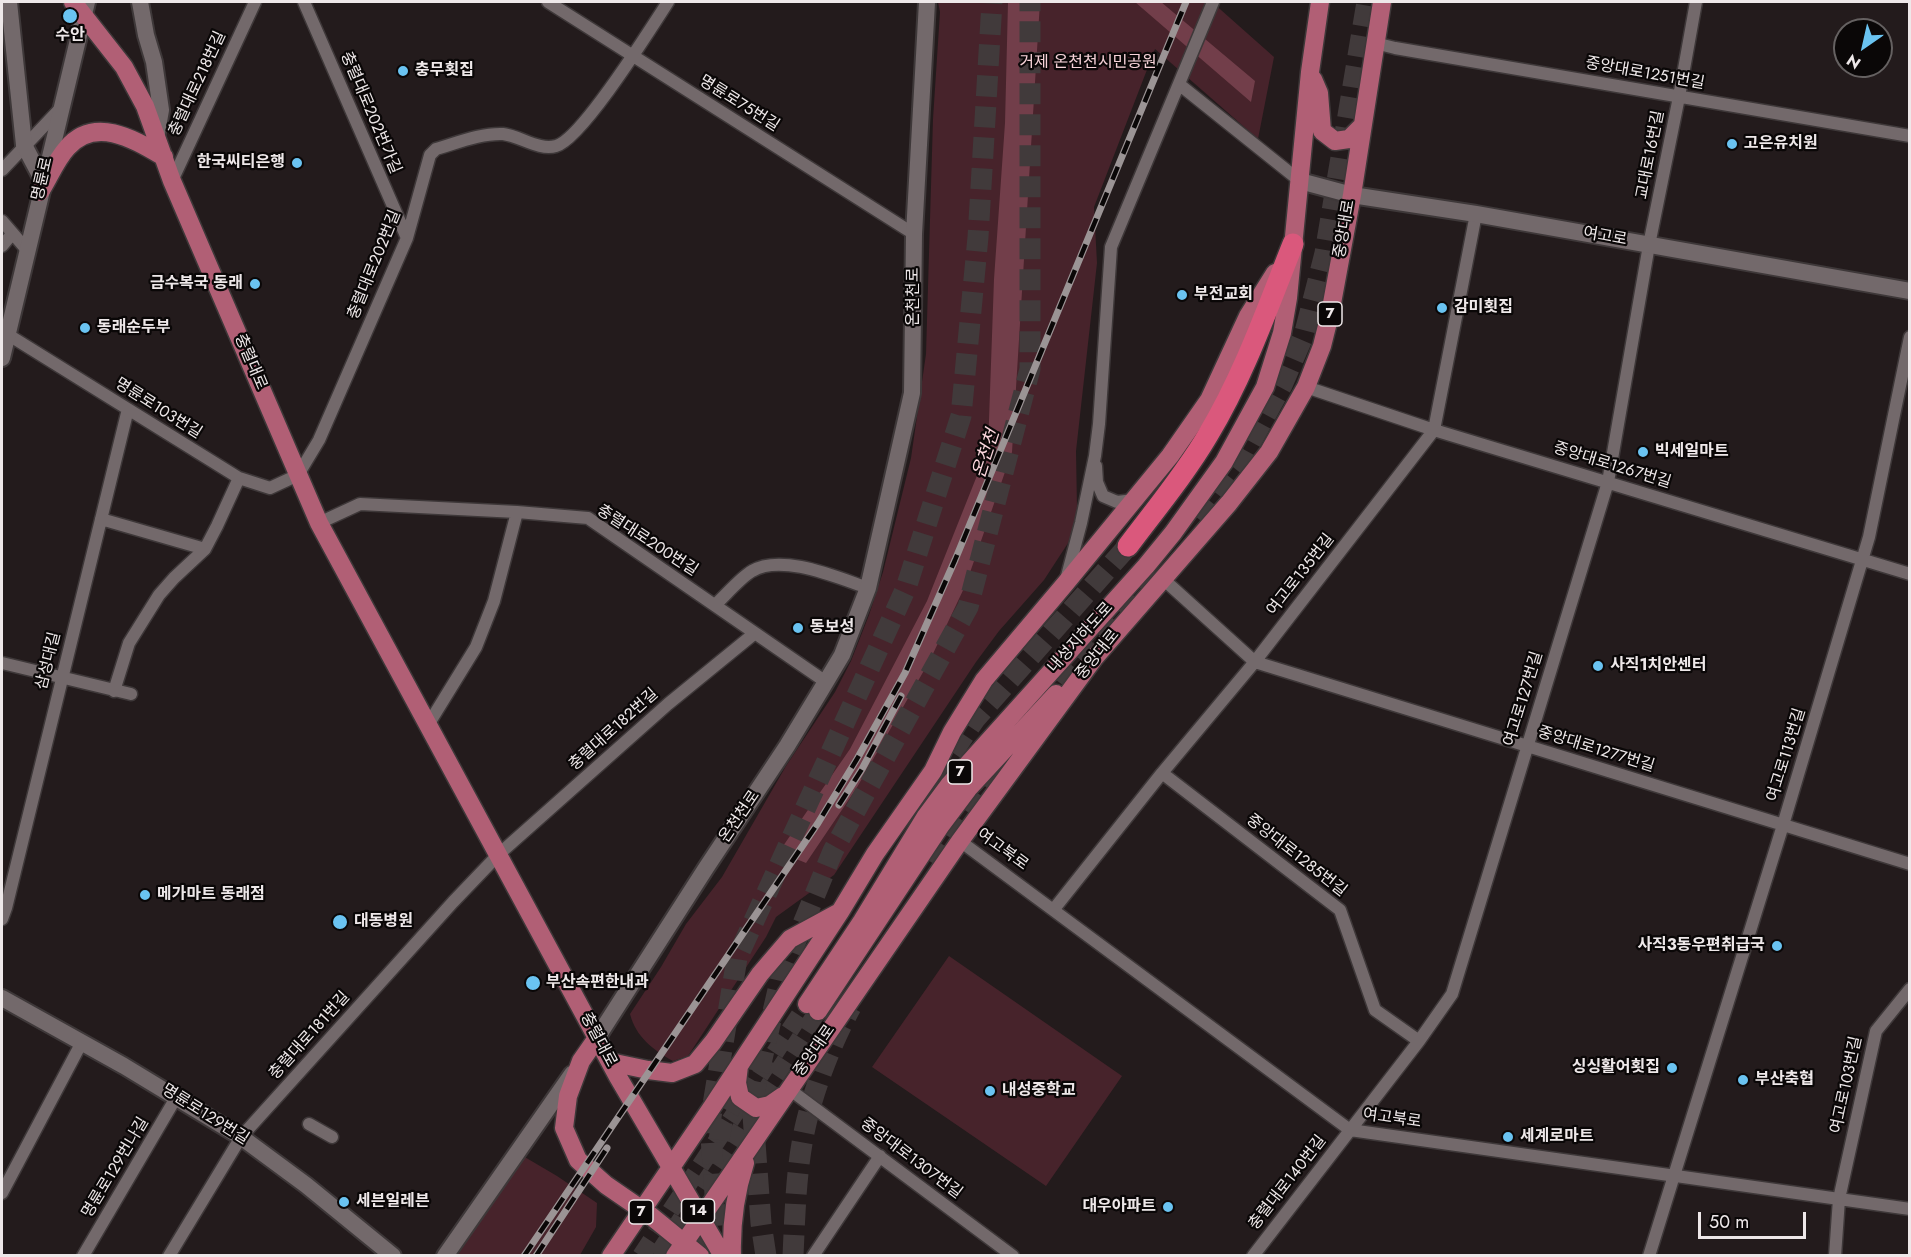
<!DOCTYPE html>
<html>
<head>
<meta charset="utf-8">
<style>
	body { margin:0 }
	#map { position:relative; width:1911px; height:1257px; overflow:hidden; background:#231b1c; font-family:Jost,sans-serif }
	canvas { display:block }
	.frame { position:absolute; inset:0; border:3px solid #eee8e9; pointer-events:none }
	.north { position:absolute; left:1833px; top:18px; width:60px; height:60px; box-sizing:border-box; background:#0a0707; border:2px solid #656161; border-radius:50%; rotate:214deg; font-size:16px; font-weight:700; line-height:24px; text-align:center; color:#eee8e9 }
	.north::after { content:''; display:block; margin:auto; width:21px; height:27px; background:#6ac3f1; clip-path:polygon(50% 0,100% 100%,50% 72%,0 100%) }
	.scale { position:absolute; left:1698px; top:1212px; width:108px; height:27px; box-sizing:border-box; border:3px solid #eee8e9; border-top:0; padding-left:8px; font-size:18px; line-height:21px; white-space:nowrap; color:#eee8e9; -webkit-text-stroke:4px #0a0707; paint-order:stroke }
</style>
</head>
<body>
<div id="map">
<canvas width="1911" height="1257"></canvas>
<div class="frame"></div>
<div class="north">N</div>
<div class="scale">50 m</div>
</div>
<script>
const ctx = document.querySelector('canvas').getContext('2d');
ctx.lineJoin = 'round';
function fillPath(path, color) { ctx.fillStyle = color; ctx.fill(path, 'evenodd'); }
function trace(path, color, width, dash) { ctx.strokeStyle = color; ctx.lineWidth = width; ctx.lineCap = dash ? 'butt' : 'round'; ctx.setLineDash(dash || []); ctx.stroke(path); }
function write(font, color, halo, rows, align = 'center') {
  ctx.font = font + ' Jost,"Noto Sans KR",sans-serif'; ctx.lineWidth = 4.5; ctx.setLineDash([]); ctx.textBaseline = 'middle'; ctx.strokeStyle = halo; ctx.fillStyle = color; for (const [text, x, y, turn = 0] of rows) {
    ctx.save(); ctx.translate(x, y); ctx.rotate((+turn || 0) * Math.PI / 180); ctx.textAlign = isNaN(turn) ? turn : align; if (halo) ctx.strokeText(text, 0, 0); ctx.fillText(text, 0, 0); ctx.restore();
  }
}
fillPath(new Path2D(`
	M 938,2 L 1212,2 L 1274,57 L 1258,139 L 1155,49 L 1094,207 L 1097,263 L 1076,451 L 1077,508 L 1072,537 L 1044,580 L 999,631 L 976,662 L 834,875 L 776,917 L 766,937 L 688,1056 L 673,1061 C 653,1050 636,1037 630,1014 L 661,967 L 686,924 L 722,877 L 786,766 L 835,692 L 851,661 L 869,615 L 883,572 L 911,458 L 926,354 L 933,119 L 940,12 Z
	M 949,956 L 1122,1076 L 1046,1186 L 872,1067 Z
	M 523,1156 L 557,1176 L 597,1203 L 596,1227 L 580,1255 L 457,1256 Z`), '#47232b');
fillPath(new Path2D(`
	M 1008,2 L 1040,2 L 1012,452 L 966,584 L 930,660 L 856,789 L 806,863 L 789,856 L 781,849 L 850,749 L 927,601 L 988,448 L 994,279 L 1005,123 Z
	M 1135,2 L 1161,2 L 1255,81 L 1251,102 Z`), '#723e4a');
trace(new Path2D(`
	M 641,1256 L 807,1004
	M 657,1256 L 818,1011`), '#413a3b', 18, [18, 9]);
trace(new Path2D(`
	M 1195,516 L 1246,451 L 1282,385 L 1305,332 L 1325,253 L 1367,2
	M 1043,709 L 1153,569
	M 935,778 L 975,719 L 1128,546
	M 934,864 L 1010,750
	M 719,1140 L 722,1122 L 748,1077
	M 704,1256 L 701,1240 L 706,1209
	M 723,1256 L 718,1237 L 710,1123 L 737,958 L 906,588 L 961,416 L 978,237 L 992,2
	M 766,1256 L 761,1223 L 752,1102 L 781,977 L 833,851 L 968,607 L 1030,369 L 1030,2
	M 793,1256 C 795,1213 796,1169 805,1128 C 814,1088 831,1043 851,1007`), '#413a3b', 21, [21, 10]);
const street = new Path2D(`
	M 304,2 L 407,238
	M 548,2 L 914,234
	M 1375,43 L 1395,48 L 1910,136
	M 1180,85 L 1300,181
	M 2,170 L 60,109
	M 172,181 L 255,2
	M 2,221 L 27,250
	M 2,246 L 12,234
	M 7,334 L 239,478 L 270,488 L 298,475 L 319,440 L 407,238 L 430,155 L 436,149 C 457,143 481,133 503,134 C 520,136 539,151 556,146 C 582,139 651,28 668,2
	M 1306,387 L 1434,430 L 1910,574
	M 1096,466 L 1097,482 L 1103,496 L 1117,502 L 1134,500
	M 101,519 L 205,549
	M 319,523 L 360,504 L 517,512 L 588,518 L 826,682
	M 1067,576 L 1081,523 L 1095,456 L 1099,424 L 1111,247 L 1213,2
	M 1162,578 L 1255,662 L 1910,864
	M 715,605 C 725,596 741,577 752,571 C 782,553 838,578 868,588
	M 2,663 L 131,694
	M 114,691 L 129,643 L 159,595 L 174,578 L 205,549 L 217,526 L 239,478
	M 428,725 L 476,647 L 494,601 L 517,512
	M 1162,773 L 1340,910 L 1375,1010 L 1419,1041
	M 960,841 L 1350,1130 L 1910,1209
	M 1054,909 L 1162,773 L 1253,664 L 1434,430 L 1476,214
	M 2,919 L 6,908 L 128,409
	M 789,1089 L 1013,1256
	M 309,1124 L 332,1137
	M 2,1193 L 82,1042
	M 83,1256 L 177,1096
	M 169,1256 L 241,1137 L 453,902 L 498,855 L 668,704 L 755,633
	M 813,1256 L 880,1156
	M 1253,1256 L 1419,1041 L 1452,994 L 1608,482 L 1649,245 L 1679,97 L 1696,2
	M 1649,1256 L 1783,825 L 1869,537 L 1910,337
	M 1835,1256 L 1839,1199 L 1876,1031 L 1910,989`);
const secondary = new Path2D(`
	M 9,2 L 24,145 L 43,181
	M 140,2 L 146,35 L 154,62 L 161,110 L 156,138
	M 1300,181 L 1352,195 L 1476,214 L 1910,291
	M 2,358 L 87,2
	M 2,998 L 124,1066 L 241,1137 L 306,1185 L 393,1256
	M 597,1038 L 706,868 L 787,746 L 821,690 L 842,655 L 868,588 L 912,393 L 914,234 L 927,2
	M 445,1256 L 572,1074`);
const primary = new Path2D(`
	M 73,2 L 124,67 L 145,106 L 172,181 L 319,523 L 618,1077 L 723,1256
	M 1313,79 L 1319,93 L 1322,131 L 1335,141 L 1349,139 L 1363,125
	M 40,192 C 49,178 56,160 67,148 C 95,115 135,140 164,157
	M 807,1004 L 862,921 L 926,816 L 949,785 L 1146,566 L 1173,533 L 1224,462 L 1265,387 L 1282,333 L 1288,298 L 1310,72 L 1320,2
	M 818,1011 L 941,825 L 968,789 L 1056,694
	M 597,1038 L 581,1061 L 568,1096 L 564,1128 L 578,1160 L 606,1185 L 651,1216 L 700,1256
	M 610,1062 L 648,1070 L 672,1073 L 695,1064 L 713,1042 L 760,974 L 790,939 L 838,913
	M 739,1066 L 737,1083 L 740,1097 L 756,1108 L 770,1105 L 783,1096
	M 611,1256 L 712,1107 L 840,912 L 875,854 L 933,771 L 952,732 L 984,680 L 1065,584 L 1170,456 L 1209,400 L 1248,316 L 1275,273
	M 675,1256 L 960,841 L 1095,657 L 1229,503 L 1269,452 L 1306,387 L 1322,346 L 1330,314 L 1352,195 L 1382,2
	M 732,1256 C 731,1223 735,1194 745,1163`);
const highway = new Path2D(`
	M 1128,546 C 1155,510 1185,474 1208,435 C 1244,375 1267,309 1293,244`);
trace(street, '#3e3839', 15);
trace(secondary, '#3e3839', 20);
trace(primary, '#3e3839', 21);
trace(highway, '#3e3839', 24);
trace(street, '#73696b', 12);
trace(secondary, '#73696b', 16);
trace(primary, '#b15f75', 18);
trace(highway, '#da587c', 21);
const rail = new Path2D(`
	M 839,805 L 862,769 L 901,696
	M 524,1256 L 818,823 L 857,759 L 905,673 L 955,560 L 1186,2
	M 536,1256 L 607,1148`);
trace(rail, '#9b9495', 7);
trace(rail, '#0a0707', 4.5, [14]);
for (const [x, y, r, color] of [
	[70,16,8,"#6ac3f1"],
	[403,71,6,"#6ac3f1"],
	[1732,144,6,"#6ac3f1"],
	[297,163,6,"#6ac3f1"],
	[255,284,6,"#6ac3f1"],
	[1182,295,6,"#6ac3f1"],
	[1442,308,6,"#6ac3f1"],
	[85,328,6,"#6ac3f1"],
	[1643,452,6,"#6ac3f1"],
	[798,628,6,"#6ac3f1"],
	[1598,666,6,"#6ac3f1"],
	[145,895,6,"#6ac3f1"],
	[340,922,8,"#6ac3f1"],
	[1777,946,6,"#6ac3f1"],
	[533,983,8,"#6ac3f1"],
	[1672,1068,6,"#6ac3f1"],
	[1743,1080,6,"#6ac3f1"],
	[990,1091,6,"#6ac3f1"],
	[1508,1137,6,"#6ac3f1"],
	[344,1202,6,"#6ac3f1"],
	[1168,1207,6,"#6ac3f1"]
]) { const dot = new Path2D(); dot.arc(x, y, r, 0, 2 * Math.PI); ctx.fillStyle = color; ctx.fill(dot); trace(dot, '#0a0707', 2); }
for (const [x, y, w] of [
	[1330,314,24],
	[960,772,24],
	[698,1211,33],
	[641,1212,24]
]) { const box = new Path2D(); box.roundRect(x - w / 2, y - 12, w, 24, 4.5); ctx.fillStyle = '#0a0707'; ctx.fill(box); trace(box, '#eee8e9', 1.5); }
write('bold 15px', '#eee8e9', null, [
	["7",1330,314],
	["7",960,772],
	["14",698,1211],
	["7",641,1212]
]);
write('bold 16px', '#eee8e9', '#0a0707', [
	["수안",70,36,"center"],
	["충무횟집",415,71],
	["고은유치원",1744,144],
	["한국씨티은행",285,163,"right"],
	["금수복국 동래",243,284,"right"],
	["부전교회",1194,295],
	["감미횟집",1454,308],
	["동래순두부",97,328],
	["빅세일마트",1655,452],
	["동보성",810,628],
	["사직1치안센터",1610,666],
	["메가마트 동래점",157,895],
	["대동병원",354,922],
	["사직3동우편취급국",1765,946,"right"],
	["부산속편한내과",546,983],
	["싱싱활어횟집",1660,1068,"right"],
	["부산축협",1755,1080],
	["내성중학교",1002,1091],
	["세계로마트",1520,1137],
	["세븐일레븐",356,1202],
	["대우아파트",1156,1207,"right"]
], 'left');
write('16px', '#f6d2d8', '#0a0707', [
	["거제 온천천시민공원",1088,63]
]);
write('16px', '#eee8e9', '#0a0707', [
	["중앙대로1251번길",1645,74,10],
	["충렬대로218번길",198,84,-65],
	["명륜로75번길",739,104,32],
	["충렬대로202번가길",370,113,67],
	["교대로16번길",1651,155,-79],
	["명륜로",43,179,-77],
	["중앙대로",1345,229,-80],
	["여고로",1605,237,10],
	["충렬대로202번길",375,265,-68],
	["온천천로",914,297,-90],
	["충렬대로",250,362,67],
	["명륜로103번길",158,409,32],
	["중앙대로1267번길",1612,466,17],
	["충렬대로200번길",647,541,33],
	["여고로135번길",1301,575,-52],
	["내성지하도로",1081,638,-48],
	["중앙대로",1098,655,-51],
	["삼성대길",49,661,-76],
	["여고로127번길",1524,699,-73],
	["충렬대로182번길",614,730,-42],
	["중앙대로1277번길",1596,750,17],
	["여고로113번길",1787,755,-73],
	["온천천로",740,817,-56],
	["여고북로",1002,850,36],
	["중앙대로1285번길",1296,856,38],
	["충렬대로181번길",310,1036,-48],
	["충렬대로",598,1040,62],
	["중앙대로",815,1051,-55],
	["여고로103번길",1847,1085,-78],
	["명륜로129번길",205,1115,32],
	["여고북로",1392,1119,8],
	["중앙대로1307번길",911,1159,37],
	["명륜로129번나길",116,1168,-59],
	["충렬대로140번길",1288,1183,-52]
]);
write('italic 18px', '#fcd7de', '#0a0707', [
	["온천천",987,454,-72]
]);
</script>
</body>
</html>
